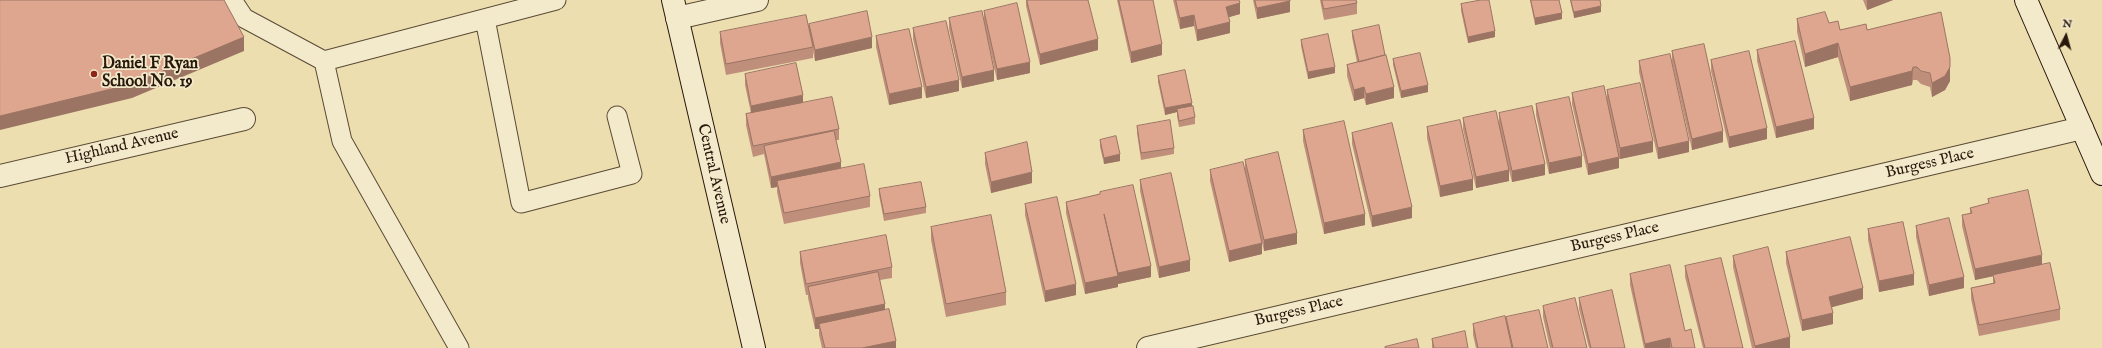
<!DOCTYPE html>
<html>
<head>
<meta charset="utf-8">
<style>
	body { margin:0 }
	#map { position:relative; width:2102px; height:348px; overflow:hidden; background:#eddeb0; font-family:"IM FELL English",serif }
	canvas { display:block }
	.north { position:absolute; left:2046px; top:16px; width:40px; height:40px; -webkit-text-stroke:3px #f3eacc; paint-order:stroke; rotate:6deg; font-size:11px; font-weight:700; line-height:16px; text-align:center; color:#28180b }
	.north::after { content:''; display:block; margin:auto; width:14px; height:18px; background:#28180b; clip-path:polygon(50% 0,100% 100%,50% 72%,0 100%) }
</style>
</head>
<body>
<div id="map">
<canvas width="2102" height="348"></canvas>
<div class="north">N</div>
</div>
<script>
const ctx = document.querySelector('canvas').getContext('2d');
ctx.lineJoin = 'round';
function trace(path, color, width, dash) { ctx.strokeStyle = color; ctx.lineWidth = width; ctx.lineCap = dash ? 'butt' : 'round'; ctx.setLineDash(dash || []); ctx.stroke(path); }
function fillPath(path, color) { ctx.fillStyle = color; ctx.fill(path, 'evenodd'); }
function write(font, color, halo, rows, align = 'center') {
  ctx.font = font + ' "IM FELL English",serif'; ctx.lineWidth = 3.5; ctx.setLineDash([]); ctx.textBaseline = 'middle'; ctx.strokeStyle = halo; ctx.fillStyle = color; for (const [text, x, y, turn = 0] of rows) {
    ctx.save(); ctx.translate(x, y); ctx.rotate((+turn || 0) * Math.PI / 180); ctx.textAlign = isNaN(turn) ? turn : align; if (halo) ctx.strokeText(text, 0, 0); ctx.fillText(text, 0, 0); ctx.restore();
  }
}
const service = new Path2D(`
	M 232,0 L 244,18 L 324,61 L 556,0
	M 485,19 L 521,203 L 632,174 L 617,116
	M 324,61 L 342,141 L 459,348`);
const minor = new Path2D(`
	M 677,18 L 757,0
	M 0,176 L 244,119
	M 1148,348 L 2082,128`);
const secondary = new Path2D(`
	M 673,0 L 754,348
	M 2026,0 L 2102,174`);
trace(service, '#594a34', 21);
trace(minor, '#594a34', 24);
trace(secondary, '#28180b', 24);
trace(service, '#f3eacc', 19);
trace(minor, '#f3eacc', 22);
trace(secondary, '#f3eacc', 22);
fillPath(new Path2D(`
	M 1026,0 L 1088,0 L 1098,50 L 1040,65 L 1026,6 Z
	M 1117,0 L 1153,0 L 1162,55 L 1131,63 Z
	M 1173,0 L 1239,0 L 1240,14 L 1229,17 L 1230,33 L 1197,41 L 1194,26 L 1180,29 Z
	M 1253,0 L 1290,0 L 1290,12 L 1257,19 Z
	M 1320,0 L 1356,0 L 1357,3 L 1357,14 L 1324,20 Z
	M 1530,0 L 1559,0 L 1562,19 L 1535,25 Z
	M 1570,0 L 1600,0 L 1601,12 L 1574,18 Z
	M 1863,0 L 1893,0 L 1867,10 Z
	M 1461,4 L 1495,37 L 1468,43 L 1461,11 Z
	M 984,11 L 1030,73 L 997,80 L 984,22 Z
	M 949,18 L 994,81 L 962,88 L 949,29 Z
	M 1797,19 L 1829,23 L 1840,30 L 1867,30 L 1950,81 L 1945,90 L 1932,97 L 1930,87 L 1921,84 L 1917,80 L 1913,80 L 1912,85 L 1850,101 L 1838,57 L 1805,67 L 1797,32 Z
	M 809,24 L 872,48 L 815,61 L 813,51 L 813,58 L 726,75 L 720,43 L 720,32 L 809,29 Z
	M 913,28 L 959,91 L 926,98 L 913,39 Z
	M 1352,31 L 1394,98 L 1366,105 L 1364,98 L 1354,101 L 1347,76 L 1347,65 L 1357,62 L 1352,37 Z
	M 876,36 L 922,98 L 889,105 L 876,47 Z
	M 1301,40 L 1335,73 L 1308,79 L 1301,46 Z
	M 1757,50 L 1814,129 L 1776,138 L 1757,61 Z
	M 1672,51 L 1723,142 L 1692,150 L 1672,62 Z
	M 1393,59 L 1428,92 L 1401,98 L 1393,65 Z
	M 1711,60 L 1767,139 L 1729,148 L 1711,71 Z
	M 1639,61 L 1689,152 L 1658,159 L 1639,72 Z
	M 745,74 L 803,103 L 839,129 L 839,140 L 836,140 L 841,169 L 870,196 L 870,207 L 784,224 L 777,192 L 777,187 L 771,188 L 764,154 L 753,157 L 746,125 L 746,114 L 751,113 L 745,85 Z
	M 1158,76 L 1192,106 L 1195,117 L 1195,124 L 1179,127 L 1177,116 L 1177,112 L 1165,115 L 1158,82 Z
	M 1607,90 L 1653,152 L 1620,159 L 1619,159 L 1619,168 L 1588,175 L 1572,104 L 1572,93 L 1607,97 Z
	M 1536,104 L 1582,167 L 1549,174 L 1536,115 Z
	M 1499,113 L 1545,175 L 1512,182 L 1509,170 L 1509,181 L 1476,188 L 1463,129 L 1463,118 L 1499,123 Z
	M 1137,126 L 1174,148 L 1174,154 L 1141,160 L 1137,133 Z
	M 1427,127 L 1473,190 L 1440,197 L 1427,138 Z
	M 1303,130 L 1365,225 L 1324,234 L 1303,141 Z
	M 1352,133 L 1412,218 L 1372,227 L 1352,144 Z
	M 1100,140 L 1120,161 L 1104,164 L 1100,147 Z
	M 985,153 L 1032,183 L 991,193 L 985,164 Z
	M 1245,160 L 1297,244 L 1264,251 L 1245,171 Z
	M 1210,170 L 1262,254 L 1229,262 L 1210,181 Z
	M 1140,180 L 1190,271 L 1159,278 L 1140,191 Z
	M 879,189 L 926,207 L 926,213 L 884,221 L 879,195 Z
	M 1100,192 L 1151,277 L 1118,284 L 1118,282 L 1118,287 L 1085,294 L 1066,213 L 1066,202 L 1100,194 Z
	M 1988,199 L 2042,265 L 2060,309 L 2060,320 L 1979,336 L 1971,299 L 1971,288 L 1993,283 L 1993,276 L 1975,280 L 1962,226 L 1962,215 L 1970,214 L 1970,208 L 1988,204 Z
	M 1025,204 L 1076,295 L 1045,302 L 1025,215 Z
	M 1916,226 L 1964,288 L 1929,296 L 1916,237 Z
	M 931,227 L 1006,292 L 1006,305 L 946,317 L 931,240 Z
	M 1868,229 L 1914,285 L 1879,292 L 1868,240 Z
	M 800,252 L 892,267 L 892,278 L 880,280 L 885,310 L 896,348 L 822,348 L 819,335 L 819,329 L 815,329 L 808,298 L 808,295 L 806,295 L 800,263 Z
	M 1786,252 L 1863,299 L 1831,307 L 1833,324 L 1802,331 L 1786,263 Z
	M 1733,256 L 1790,348 L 1752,348 L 1733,267 Z
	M 1685,266 L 1743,348 L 1703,348 L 1685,277 Z
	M 1630,274 L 1685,331 L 1695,348 L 1644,348 L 1630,285 Z
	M 1579,298 L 1625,348 L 1589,348 L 1579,309 Z
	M 1543,306 L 1587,348 L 1550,348 L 1543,317 Z
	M 1506,317 L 1548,348 L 1476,348 L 1473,335 L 1473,324 L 1506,323 Z
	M 1432,339 L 1468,348 L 1432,348 Z`), '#bf8f7b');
fillPath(new Path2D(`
	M 1867,0 L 1893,0 L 1867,10 Z
	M 1290,1 L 1290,12 L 1257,19 L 1257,8 Z
	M 1240,3 L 1240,14 L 1226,18 L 1226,7 Z
	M 1601,6 L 1601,12 L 1574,18 L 1574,12 Z
	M 1562,13 L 1562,19 L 1535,25 L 1535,18 Z
	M 1194,15 L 1194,26 L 1180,29 L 1180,18 Z
	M 1230,22 L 1230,33 L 1197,41 L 1197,30 Z
	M 1495,31 L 1495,37 L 1468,43 L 1468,37 Z
	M 244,37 L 244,51 L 132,98 L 0,130 L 0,116 Z
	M 872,37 L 872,48 L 815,61 L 815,50 Z
	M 1098,39 L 1098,50 L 1040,65 L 1040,54 Z
	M 1838,43 L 1838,57 L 1805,67 L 1805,54 Z
	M 1162,44 L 1162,55 L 1131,63 L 1131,52 Z
	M 1950,58 L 1950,81 L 1945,90 L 1932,97 L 1932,83 Z
	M 1030,62 L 1030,73 L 997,80 L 997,69 Z
	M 1335,67 L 1335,73 L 1308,79 L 1308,72 Z
	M 1913,67 L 1912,85 L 1850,101 L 1850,87 Z
	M 994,70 L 994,81 L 962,88 L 962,77 Z
	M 959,80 L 959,91 L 926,98 L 926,87 Z
	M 1428,85 L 1428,92 L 1401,98 L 1401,91 Z
	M 922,87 L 922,98 L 889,105 L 889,94 Z
	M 1364,87 L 1364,98 L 1354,101 L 1354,90 Z
	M 1394,87 L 1394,98 L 1366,105 L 1366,94 Z
	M 803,95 L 803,106 L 751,117 L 751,106 Z
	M 1192,103 L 1192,109 L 1177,109 L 1177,112 L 1165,115 L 1165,108 Z
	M 1814,118 L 1814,129 L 1776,138 L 1776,127 Z
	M 1767,128 L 1767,139 L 1729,148 L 1729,137 Z
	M 1723,131 L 1723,142 L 1692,150 L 1692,139 Z
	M 1653,141 L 1653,152 L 1620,159 L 1620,148 Z
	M 1689,141 L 1689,152 L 1658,159 L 1658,148 Z
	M 1120,154 L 1120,161 L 1104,164 L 1104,158 Z
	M 1582,156 L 1582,167 L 1549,174 L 1549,163 Z
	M 1619,157 L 1619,168 L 1588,175 L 1588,164 Z
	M 841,162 L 841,173 L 777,181 L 777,187 L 771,188 L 771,177 Z
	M 1545,164 L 1545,175 L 1512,182 L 1512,171 Z
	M 1509,170 L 1509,181 L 1476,188 L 1476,177 Z
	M 1032,172 L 1032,183 L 991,193 L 991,182 Z
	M 1473,179 L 1473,190 L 1440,197 L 1440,186 Z
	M 1412,207 L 1412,218 L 1372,227 L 1372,216 Z
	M 1365,214 L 1365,225 L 1324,234 L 1324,223 Z
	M 1297,233 L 1297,244 L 1264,251 L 1264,240 Z
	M 1262,243 L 1262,254 L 1229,262 L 1229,251 Z
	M 2042,255 L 2042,266 L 1975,280 L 1975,269 Z
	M 1190,260 L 1190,271 L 1159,278 L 1159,267 Z
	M 1151,266 L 1151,277 L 1118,284 L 1118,273 Z
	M 1914,274 L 1914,285 L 1879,292 L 1879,281 Z
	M 1118,276 L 1118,287 L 1085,294 L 1085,283 Z
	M 1964,277 L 1964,288 L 1929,296 L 1929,285 Z
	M 1076,284 L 1076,295 L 1045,302 L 1045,291 Z
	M 1863,288 L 1863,299 L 1829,308 L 1829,297 Z
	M 885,304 L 885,315 L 819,324 L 819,329 L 815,329 L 815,318 Z
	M 1833,313 L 1833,324 L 1802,331 L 1802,320 Z
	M 1790,337 L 1790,348 L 1755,348 L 1755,346 Z
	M 1670,338 L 1670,348 L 1645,348 L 1645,344 Z
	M 896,341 L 896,348 L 862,348 Z`), '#9b7464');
const building = new Path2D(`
	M 0,0 L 224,0 L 244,37 L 132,84 L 0,116 Z
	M 1027,0 L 1088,0 L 1098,39 L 1040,54 Z
	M 1119,0 L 1153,0 L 1162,44 L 1131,52 Z
	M 1176,0 L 1239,0 L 1240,3 L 1226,7 L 1230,22 L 1197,30 L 1194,15 L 1180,18 Z
	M 1255,0 L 1290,0 L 1290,1 L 1257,8 Z
	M 1322,0 L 1356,0 L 1357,3 L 1324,9 Z
	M 1481,0 L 1489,0 L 1495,31 L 1468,37 L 1461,4 Z
	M 1531,0 L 1559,0 L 1562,13 L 1535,18 Z
	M 1571,0 L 1600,0 L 1601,6 L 1574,12 Z
	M 1017,3 L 1030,62 L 997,69 L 984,11 Z
	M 867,11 L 872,37 L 815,50 L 809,24 Z
	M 982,11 L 994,70 L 962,77 L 949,18 Z
	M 1825,12 L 1829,23 L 1838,21 L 1840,30 L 1866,24 L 1867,30 L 1941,12 L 1950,58 L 1950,67 L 1945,76 L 1932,83 L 1930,73 L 1921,71 L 1917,67 L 1913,67 L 1912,71 L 1850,87 L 1838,43 L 1805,54 L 1797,19 Z
	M 806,15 L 813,47 L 726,64 L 720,32 Z
	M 946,21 L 959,80 L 926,87 L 913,28 Z
	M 1379,25 L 1385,55 L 1359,62 L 1352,31 Z
	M 909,29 L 922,87 L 889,94 L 876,36 Z
	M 1328,34 L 1335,67 L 1308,72 L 1301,40 Z
	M 1795,41 L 1814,118 L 1776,127 L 1757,50 Z
	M 1704,44 L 1723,131 L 1692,139 L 1672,51 Z
	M 1749,51 L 1767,128 L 1729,137 L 1711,60 Z
	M 1420,53 L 1428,85 L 1401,91 L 1393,59 Z
	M 1670,54 L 1689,141 L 1658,148 L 1639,61 Z
	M 1386,55 L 1394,87 L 1366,94 L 1364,87 L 1354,90 L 1347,65 Z
	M 796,63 L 803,95 L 751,106 L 745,74 Z
	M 1185,70 L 1192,103 L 1165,108 L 1158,76 Z
	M 1640,83 L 1653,141 L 1620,148 L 1607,90 Z
	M 1604,86 L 1619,157 L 1588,164 L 1572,93 Z
	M 832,97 L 839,129 L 753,146 L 746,114 Z
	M 1569,97 L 1582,156 L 1549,163 L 1536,104 Z
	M 1193,106 L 1195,117 L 1179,121 L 1177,109 Z
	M 1532,106 L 1545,164 L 1512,171 L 1499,113 Z
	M 1496,111 L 1509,170 L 1476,177 L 1463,118 Z
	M 1170,120 L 1174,148 L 1141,153 L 1137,126 Z
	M 1460,120 L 1473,179 L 1440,186 L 1427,127 Z
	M 1344,121 L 1365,214 L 1324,223 L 1303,130 Z
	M 1392,123 L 1412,207 L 1372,216 L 1352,133 Z
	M 834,131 L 841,162 L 771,177 L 764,146 Z
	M 1116,136 L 1120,154 L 1104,158 L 1100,140 Z
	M 1027,142 L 1032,172 L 991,182 L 985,153 Z
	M 1278,152 L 1297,233 L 1264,240 L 1245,160 Z
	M 1243,162 L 1262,243 L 1229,251 L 1210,170 Z
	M 864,164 L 870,196 L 784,213 L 777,181 Z
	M 1171,173 L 1190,260 L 1159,267 L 1140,180 Z
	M 921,182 L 926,207 L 884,214 L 879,189 Z
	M 1133,185 L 1151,266 L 1118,273 L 1104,214 L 1118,276 L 1085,283 L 1066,202 L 1100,194 L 1100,192 Z
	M 2028,190 L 2042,255 L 1975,269 L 1962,215 L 1972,213 L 1970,208 L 1989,203 L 1988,199 Z
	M 1057,197 L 1076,284 L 1045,291 L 1025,204 Z
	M 991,215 L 1006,292 L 946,304 L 931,227 Z
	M 1949,218 L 1964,277 L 1929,285 L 1916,226 Z
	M 1903,222 L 1914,274 L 1879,281 L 1868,229 Z
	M 886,235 L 892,267 L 806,284 L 800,252 Z
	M 1850,237 L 1863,288 L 1829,297 L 1833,313 L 1802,320 L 1786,252 Z
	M 1768,247 L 1790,337 L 1755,346 L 1733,256 Z
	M 1721,258 L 1743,348 L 1705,348 L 1685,266 Z
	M 2050,263 L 2060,309 L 1979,325 L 1971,288 L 1995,283 L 1993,275 Z
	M 1670,265 L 1685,331 L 1691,329 L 1695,348 L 1672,348 L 1670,338 L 1645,344 L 1630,274 Z
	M 878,272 L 885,304 L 815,318 L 808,287 Z
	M 1612,290 L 1625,348 L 1591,348 L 1579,298 Z
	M 1575,298 L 1587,348 L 1553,348 L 1543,306 Z
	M 889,309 L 896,341 L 862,348 L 825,348 L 819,324 Z
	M 1539,310 L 1548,348 L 1513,348 L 1506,317 Z
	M 1505,316 L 1512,348 L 1478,348 L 1473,324 Z
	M 1465,331 L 1468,348 L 1434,348 L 1432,339 Z
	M 1417,339 L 1419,348 L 1385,348 L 1385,347 Z`);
fillPath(building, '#dea68f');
trace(building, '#9b7464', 1);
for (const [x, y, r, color] of [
	[94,74,4,"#8f2418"]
]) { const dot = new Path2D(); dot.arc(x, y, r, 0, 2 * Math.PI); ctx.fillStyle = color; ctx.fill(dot); trace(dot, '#f3eacc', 1.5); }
write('bold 16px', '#28180b', '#f3eacc', [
	["Daniel F Ryan",102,65],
	["School No. 19",102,83]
], 'left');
write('16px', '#28180b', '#f3eacc', [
	["Highland Avenue",122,147,-13],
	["Burgess Place",1930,164,-13],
	["Central Avenue",713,174,77],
	["Burgess Place",1615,238,-13],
	["Burgess Place",1299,312,-13]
]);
</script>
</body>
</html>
